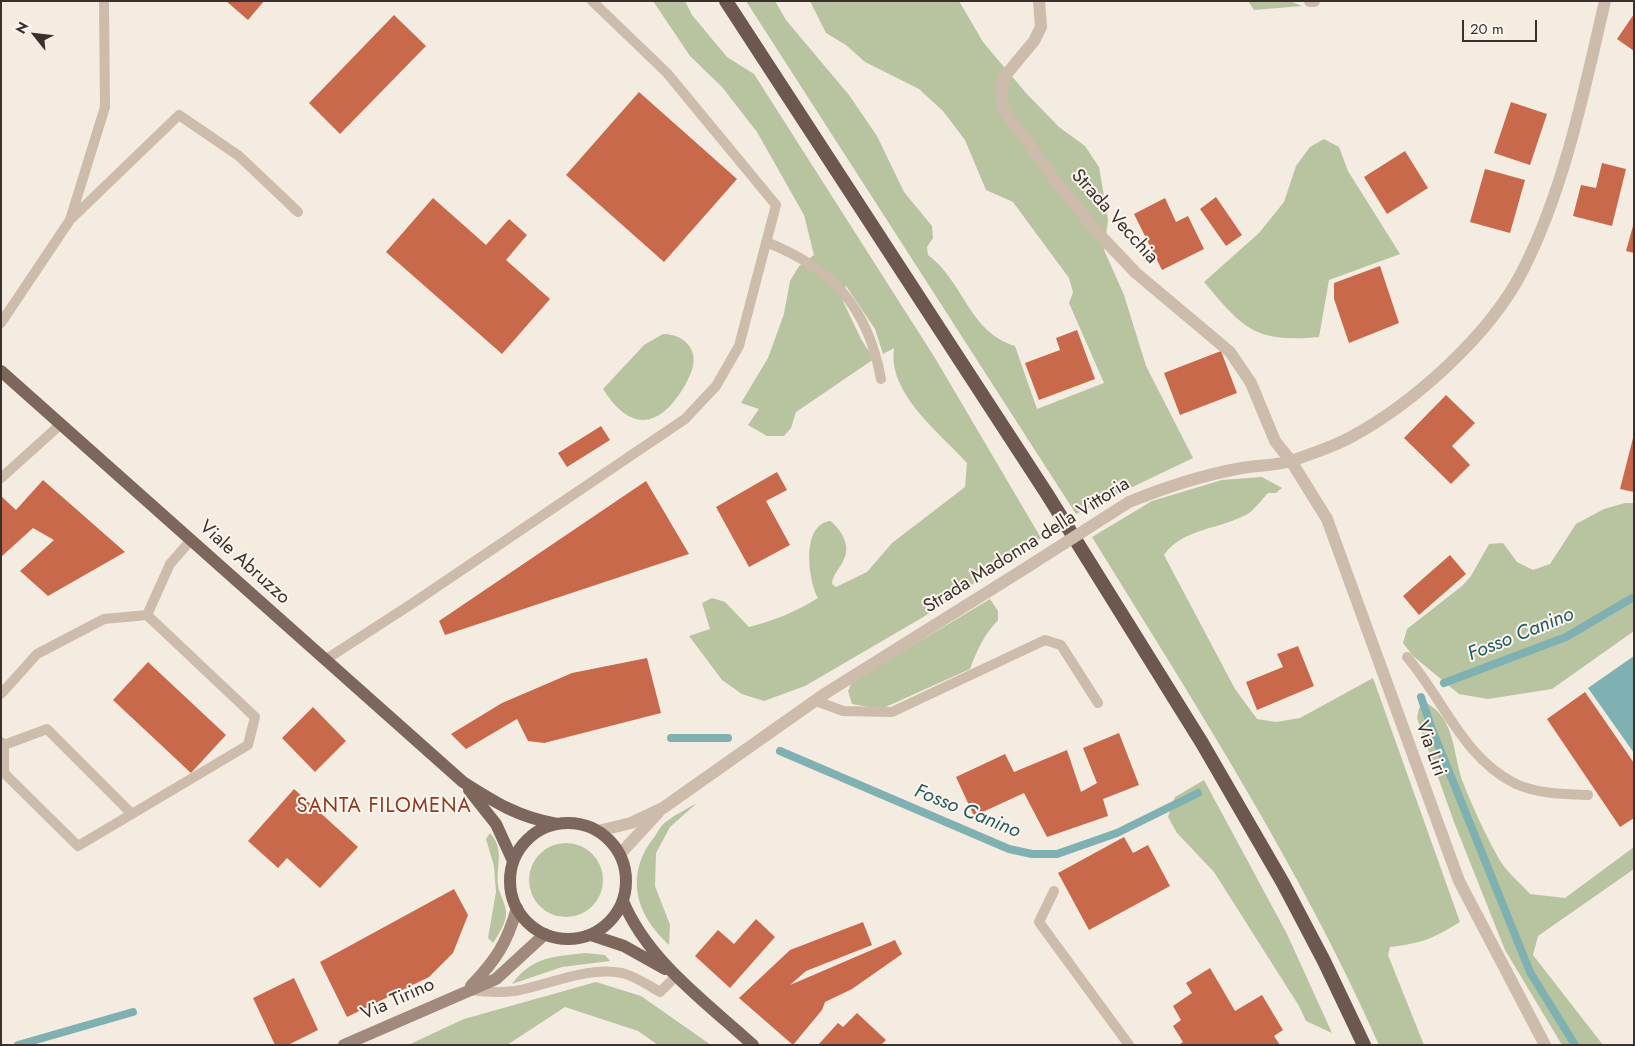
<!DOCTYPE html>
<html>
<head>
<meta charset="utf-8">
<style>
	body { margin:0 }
	#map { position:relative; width:1635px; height:1046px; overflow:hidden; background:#f4ebe1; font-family:Jost,sans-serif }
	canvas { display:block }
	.frame { position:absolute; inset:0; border:2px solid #3b302b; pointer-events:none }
	.north { position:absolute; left:10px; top:10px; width:50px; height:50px; -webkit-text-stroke:4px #fbf5ee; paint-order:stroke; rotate:299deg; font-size:14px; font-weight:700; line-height:20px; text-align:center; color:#3b302b }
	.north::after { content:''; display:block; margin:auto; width:18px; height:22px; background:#3b302b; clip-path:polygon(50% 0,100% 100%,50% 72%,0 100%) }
	.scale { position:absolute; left:1462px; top:20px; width:75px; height:22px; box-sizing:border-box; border:2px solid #3b302b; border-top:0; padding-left:6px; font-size:15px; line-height:18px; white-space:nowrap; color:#3b302b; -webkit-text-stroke:4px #fbf5ee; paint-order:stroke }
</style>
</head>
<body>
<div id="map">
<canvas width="1635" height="1046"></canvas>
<div class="frame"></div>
<div class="north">N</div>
<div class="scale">20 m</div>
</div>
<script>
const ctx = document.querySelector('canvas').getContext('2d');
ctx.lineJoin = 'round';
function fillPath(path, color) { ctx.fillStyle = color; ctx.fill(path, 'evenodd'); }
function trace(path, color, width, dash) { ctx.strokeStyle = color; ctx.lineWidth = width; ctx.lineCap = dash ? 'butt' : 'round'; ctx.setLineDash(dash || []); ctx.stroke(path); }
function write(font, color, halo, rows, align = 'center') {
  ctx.font = font + ' Jost,sans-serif'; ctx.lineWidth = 4; ctx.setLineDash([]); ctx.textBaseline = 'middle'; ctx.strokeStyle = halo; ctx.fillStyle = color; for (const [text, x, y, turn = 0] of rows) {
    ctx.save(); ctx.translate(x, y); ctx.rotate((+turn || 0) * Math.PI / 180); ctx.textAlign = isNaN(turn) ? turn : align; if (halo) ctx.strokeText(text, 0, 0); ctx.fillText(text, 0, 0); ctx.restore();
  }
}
fillPath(new Path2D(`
	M 653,1 L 685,1 L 692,15 L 727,57 L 754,74 L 935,358 L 1041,538 L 925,616 L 805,686 L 764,701 L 742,694 L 722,680 L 689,636 L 710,629 L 702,603 L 712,598 L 725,602 L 749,627 C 774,621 797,611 818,598 C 808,579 801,525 830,521 C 841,529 851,546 844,559 C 840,569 833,573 832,584 L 836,587 L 867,572 L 892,543 L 965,487 L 967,463 C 940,433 887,393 894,348 L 883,354 L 875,329 L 846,286 L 842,299 L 861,339 L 874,359 L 796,412 L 791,428 L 784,436 L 767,436 L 748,425 L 759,409 L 741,403 L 768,358 L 784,314 L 790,281 L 799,266 L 814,255 L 804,215 L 757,132 L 722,87 L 690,56 Z
	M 746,1 L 775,1 L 786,20 L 849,95 L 877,136 L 904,192 L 932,226 L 933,238 L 927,247 L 928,255 C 965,283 968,331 1015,346 L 1037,409 L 1104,383 L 1069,303 L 1073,292 L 1069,278 L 1013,202 L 986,190 L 965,140 L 943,111 L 919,89 L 865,62 L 846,45 L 826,33 L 810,1 L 959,1 L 983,42 L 1026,93 L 1059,127 L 1085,146 L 1099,167 L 1108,220 L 1104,250 L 1124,295 L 1146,366 L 1193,458 L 1076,514 Z
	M 1248,1 L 1290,1 L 1302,6 L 1254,10 Z
	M 1324,139 L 1339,147 L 1348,171 L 1400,254 L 1329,280 L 1319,337 C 1254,343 1243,328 1204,282 L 1259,233 L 1284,202 L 1296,166 L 1310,147 Z
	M 663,334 C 676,334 689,340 693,354 C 696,365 689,378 684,387 C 659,429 630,432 603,389 L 644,345 Z
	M 1262,477 L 1282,488 L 1276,493 L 1268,493 C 1262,499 1256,508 1249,513 C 1221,530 1184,527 1164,555 L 1235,689 L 1257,719 L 1276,722 L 1300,718 L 1373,678 L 1460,922 C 1432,939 1423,943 1390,947 L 1388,955 L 1424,1045 L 1379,1045 C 1299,865 1195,704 1092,537 L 1152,501 L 1222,480 Z
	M 1625,503 L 1634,503 L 1634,631 L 1552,689 L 1488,699 L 1459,694 L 1413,656 L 1403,643 L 1407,629 L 1462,586 L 1471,576 L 1489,544 L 1503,543 L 1517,562 L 1533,570 L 1550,564 L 1576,524 L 1604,509 Z
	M 990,599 L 998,611 L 998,620 C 984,635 977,650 970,669 L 881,709 L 852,704 L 848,691 L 852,682 Z
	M 1424,702 C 1457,717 1452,756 1464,785 C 1474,810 1486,836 1499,859 C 1506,871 1520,883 1530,894 L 1565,898 L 1634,847 L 1634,869 L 1538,936 L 1533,955 L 1603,1045 L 1562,1045 L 1505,950 L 1454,822 L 1417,718 L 1419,708 Z
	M 1204,780 L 1287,934 L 1332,1033 L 1306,1021 L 1299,1006 L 1214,872 L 1177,833 L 1168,817 L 1175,797 Z
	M 697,803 L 670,827 L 656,853 L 655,886 L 670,925 L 669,945 C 635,914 624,874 655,836 C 658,831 662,824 667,821 C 676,814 687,809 697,803 Z
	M 490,833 C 505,850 496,864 498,885 C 499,894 507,906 506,915 C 505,925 498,935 493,943 L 488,938 L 496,892 L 494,866 L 486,839 Z
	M529 880a37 37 0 1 1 74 0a37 37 0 1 1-74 0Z
	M 585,953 L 605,955 L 610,961 L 562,967 L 512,984 C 533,956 553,957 585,953 Z
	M 596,982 L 641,996 L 711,1045 L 658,1045 L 638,1031 L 565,1007 L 507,1045 L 408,1045 L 464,1019 Z`), '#b8c4a0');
fillPath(new Path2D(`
	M 1634,656 L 1634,753 L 1588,688 Z`), '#7fb0b2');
trace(new Path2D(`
	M 1444,683 L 1566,637 L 1634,597
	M 1421,697 L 1433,732 L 1530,972 L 1575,1045
	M 671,738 L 728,738
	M 780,751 L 1009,849 L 1032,854 L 1057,854 L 1117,833 L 1198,793
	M 18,1045 L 133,1012`), '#7fb0b2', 8);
fillPath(new Path2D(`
	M 226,1 L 264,1 L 248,20 Z
	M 1634,14 L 1634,51 L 1617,39 Z
	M 394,15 L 426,46 L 340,134 L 309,103 Z
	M 639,92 L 737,179 L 664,262 L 566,175 Z
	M 1511,102 L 1547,114 L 1530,165 L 1494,153 Z
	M 1405,151 L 1428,188 L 1387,214 L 1364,177 Z
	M 1602,163 L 1626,169 L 1612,226 L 1573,216 L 1581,185 L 1596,188 Z
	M 1485,169 L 1525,180 L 1510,233 L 1470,222 Z
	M 1216,197 L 1242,235 L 1226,246 L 1200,209 Z
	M 433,198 L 486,245 L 509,219 L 527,235 L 506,260 L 550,299 L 502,354 L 386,252 Z
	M 1165,198 L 1176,222 L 1188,216 L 1204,249 L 1162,270 L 1134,214 Z
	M 1633,226 L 1634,226 L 1634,253 L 1626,251 Z
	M 1380,266 L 1399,323 L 1349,343 L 1334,299 L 1334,283 Z
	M 1077,330 L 1095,379 L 1039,400 L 1025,363 L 1060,350 L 1056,338 Z
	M 1221,351 L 1237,393 L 1180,415 L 1164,373 Z
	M 1446,395 L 1475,423 L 1452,446 L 1470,465 L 1451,484 L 1404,438 Z
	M 601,426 L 610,440 L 567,467 L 558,453 Z
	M 1633,438 L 1634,439 L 1634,492 L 1620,489 Z
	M 777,472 L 787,490 L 766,501 L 790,545 L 749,567 L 716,507 Z
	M 43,480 L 125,552 L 48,596 L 20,571 L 54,540 L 33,528 L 1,557 L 1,496 L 16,510 Z
	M 646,481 L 689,554 L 445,635 L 439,621 Z
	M 1450,555 L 1466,574 L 1419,615 L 1403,596 Z
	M 1298,646 L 1314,686 L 1257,710 L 1246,682 L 1283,667 L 1277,654 Z
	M 647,658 L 661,713 L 544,743 L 528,741 L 517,719 L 466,749 L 451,734 L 502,703 L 572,673 Z
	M 148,662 L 226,735 L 191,773 L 113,700 Z
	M 1585,692 L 1634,763 L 1634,818 L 1620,827 L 1547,719 Z
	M 313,707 L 346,741 L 315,772 L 282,738 Z
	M 1119,733 L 1139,785 L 1103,799 L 1108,816 L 1047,837 L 1024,793 L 974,816 L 956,777 L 1005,754 L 1014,772 L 1067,750 L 1081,792 L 1097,783 L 1083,748 Z
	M 294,789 L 358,847 L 320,888 L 287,858 L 278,868 L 248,841 Z
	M 1124,837 L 1133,853 L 1148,845 L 1170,886 L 1089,930 L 1058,873 Z
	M 454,889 L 468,915 L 453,953 L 429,977 L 347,1017 L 320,962 Z
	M 756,919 L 775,937 L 730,988 L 695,956 L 718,930 L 734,944 Z
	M 863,922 L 872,945 L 806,971 L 790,985 L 895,940 L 902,954 L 852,989 L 825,1002 L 822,1010 L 793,1045 L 739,998 L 790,950 Z
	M 1210,968 L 1235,1011 L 1262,995 L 1283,1030 L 1274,1036 L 1280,1045 L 1179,1045 L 1183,1042 L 1173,1026 L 1181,1020 L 1173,1006 L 1192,993 L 1186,983 Z
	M 294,978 L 318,1030 L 288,1045 L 275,1045 L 253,998 Z
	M 857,1013 L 886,1040 L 881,1045 L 818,1045 L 838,1023 L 843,1027 Z`), '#c8694b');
trace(new Path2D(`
	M 104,1 L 105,107 L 70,220 L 179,115 L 239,156 L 298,212
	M 766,242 C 833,268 868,308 881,379
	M 1,323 L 70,220
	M 1,478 L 61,424
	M 1407,657 C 1444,700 1463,758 1516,784 C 1538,794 1565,794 1588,795
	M 325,660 L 413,603 L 685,419 L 716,386 L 739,346 L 776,205 L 667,73 L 592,1
	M 1,694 L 37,654 L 104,619 L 147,615 L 170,564 L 191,540
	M 816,701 L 843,711 L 892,712 L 1045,640 L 1061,645 L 1098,703
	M 1,742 L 4,745 L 47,729 L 132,814
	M 4,745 L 4,773 L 78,846 L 248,745 L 255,717 L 147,615
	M 1054,891 L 1039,922 L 1129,1045
	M 469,990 C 485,992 499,993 515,991 C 549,985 587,966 622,973 C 635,976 648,985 660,992 L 676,976`), '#cdbbac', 10);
trace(new Path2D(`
	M 1039,1 L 1041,27 L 1034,41 L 1005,76 L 1001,90 L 1003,109 L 1059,185 L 1098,233 L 1136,273 L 1230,352 L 1251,383 L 1275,441 L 1291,461 L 1327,519 L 1459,881 L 1545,1045
	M 1310,1 L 1314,1`), '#cdbbac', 12);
trace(new Path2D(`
	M 1129,502 C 1166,487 1202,475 1242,468 C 1258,465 1278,466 1294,460 C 1313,453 1333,447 1351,437 C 1414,403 1490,335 1523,270 C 1565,187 1584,91 1605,1
	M 598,831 L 631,823 L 663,808 L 826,693 L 1021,571
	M 620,854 L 658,813`), '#cdbbac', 12);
trace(new Path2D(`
	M 471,986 C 496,960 507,943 517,908
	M 344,1045 L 496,979 L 545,934`), '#a18a7d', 12);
trace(new Path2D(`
	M 1,371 L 463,782 C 496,803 518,817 557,824
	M 469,790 L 496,824 L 513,861
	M510 881a58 58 0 1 1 116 0a58 58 0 1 1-116 0Z
	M 623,901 C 648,961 706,1002 753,1045
	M 591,935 L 624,946 L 665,969`), '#7d675c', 12);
trace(new Path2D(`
	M 726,1 L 1047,494 L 1202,743 L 1283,883 L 1324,961 L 1364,1045`), '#6c584f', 14);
trace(new Path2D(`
	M 1021,571 L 1129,502`), '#cdbbac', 12);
write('19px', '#3b302b', '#fbf5ee', [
	["Strada Vecchia",1114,217,48],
	["Strada Madonna della Vittoria",1027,546,-32],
	["Viale Abruzzo",244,563,42],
	["Via Liri",1430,749,70],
	["Via Tirino",398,1000,-24]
]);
write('italic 20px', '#1f5a5e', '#fbf5ee', [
	["Fosso Canino",1521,635,-22],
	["Fosso Canino",967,812,22]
]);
ctx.letterSpacing = '1px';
write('20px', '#8c3b22', '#fbf5ee', [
	["SANTA FILOMENA",384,807]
]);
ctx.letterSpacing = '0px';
</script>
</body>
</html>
